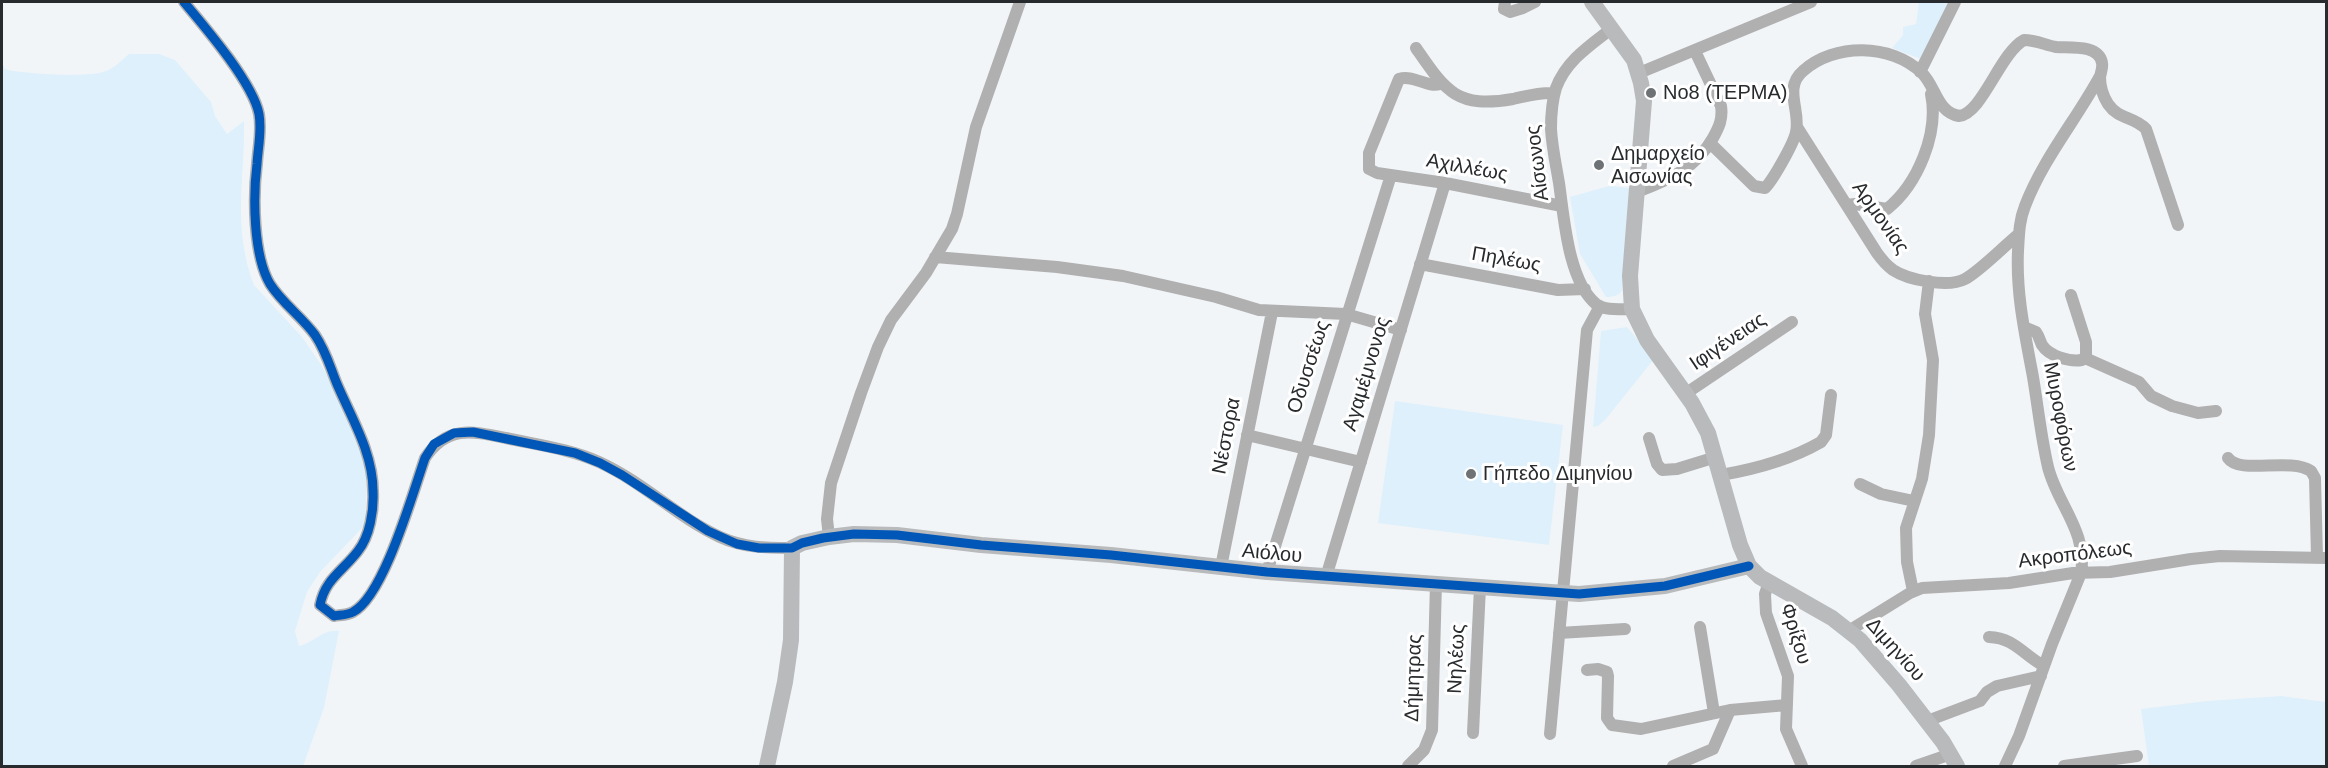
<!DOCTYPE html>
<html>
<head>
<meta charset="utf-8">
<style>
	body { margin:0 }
	#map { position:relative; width:2328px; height:768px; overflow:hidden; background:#f2f5f8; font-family:Arial,sans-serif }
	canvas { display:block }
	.frame { position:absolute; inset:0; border:3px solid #282b2d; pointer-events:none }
</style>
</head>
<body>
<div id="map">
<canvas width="2328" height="768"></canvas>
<div class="frame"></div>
</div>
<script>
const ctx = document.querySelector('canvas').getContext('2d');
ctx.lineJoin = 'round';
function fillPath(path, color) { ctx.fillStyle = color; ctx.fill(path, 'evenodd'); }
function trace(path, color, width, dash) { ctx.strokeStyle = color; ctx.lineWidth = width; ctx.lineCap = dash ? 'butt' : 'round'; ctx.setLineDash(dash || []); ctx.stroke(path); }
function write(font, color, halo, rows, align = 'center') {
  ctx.font = font + ' Arial,sans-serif'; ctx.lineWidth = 6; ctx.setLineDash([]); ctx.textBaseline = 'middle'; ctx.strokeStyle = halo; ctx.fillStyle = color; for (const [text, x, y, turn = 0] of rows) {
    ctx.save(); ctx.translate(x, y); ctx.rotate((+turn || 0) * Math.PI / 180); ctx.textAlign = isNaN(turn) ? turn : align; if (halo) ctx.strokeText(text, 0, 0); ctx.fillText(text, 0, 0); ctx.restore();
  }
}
fillPath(new Path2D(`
	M 1919,2 L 1953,2 L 1921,59 L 1892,48 L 1903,35 L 1903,27 L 1916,24 Z
	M 129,54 L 159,54 L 175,60 L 211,102 L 215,116 L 227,134 L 244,121 C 245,179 232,227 254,285 L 302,337 L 322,366 L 335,390 L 366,466 L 367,486 L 365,525 L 320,572 L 307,592 L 295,631 L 299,646 C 315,642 323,629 339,631 L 324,708 L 303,766 L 2,766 L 2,63 L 5,69 C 22,74 90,78 106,71 C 114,68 122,60 129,54 Z
	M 1609,186 L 1629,188 L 1622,290 C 1619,296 1613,297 1606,297 L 1580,254 L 1570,197 Z
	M 1627,327 L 1654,359 L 1606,419 L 1598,426 L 1593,427 L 1601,331 Z
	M 1395,401 L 1563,425 L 1549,545 L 1378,523 Z
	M 2281,696 L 2326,702 L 2326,766 L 2149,766 L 2141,709 L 2207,701 Z`), '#def0fb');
trace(new Path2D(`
	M 184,2 C 205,27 253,83 259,114 C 262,131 258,147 257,164 C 253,196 253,255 270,284 C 282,303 302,317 315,335 C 326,351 330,367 337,384 C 352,419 373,453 373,491 C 374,510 370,536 358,551 C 343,571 325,579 320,605 L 334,616 C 340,615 348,615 353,612 C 384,596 413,492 425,458 C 447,425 472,431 506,438 C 538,445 570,449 599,462 C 643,482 677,517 720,537 C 744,548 767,548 792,548
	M 1505,2 L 1504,9 L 1510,12 L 1523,8 L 1535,2
	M 1611,29 C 1589,46 1566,61 1556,88 C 1552,101 1551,115 1551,129 C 1552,147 1556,165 1559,183 C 1564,217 1568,281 1596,304 C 1605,311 1620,309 1632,309
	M 1416,48 C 1445,90 1456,109 1513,99 C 1527,96 1540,92 1554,93
	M 1920,72 L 1955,2
	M 1639,73 L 1811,2
	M 1440,84 C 1427,88 1413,74 1399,79 L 1369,153 L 1369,169 L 1377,173 L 1445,183 L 1562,206
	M 1797,127 L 1877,253 C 1882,260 1886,265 1893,270 C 1908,280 1948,288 1965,279 C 1980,271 2004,246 2019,234
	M 1710,143 L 1754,186 L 1765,188 C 1773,180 1794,143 1796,132 C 1801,111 1783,88 1803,71 C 1834,43 1891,43 1922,73 C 1936,87 1937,112 1959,116 C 1982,114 2000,53 2024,40 C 2036,40 2045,45 2056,47 C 2069,48 2099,44 2102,63 C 2103,67 2101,72 2100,77 C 2100,86 2103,96 2108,104 C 2119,120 2134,116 2146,129 L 2178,225
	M 1637,192 C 1669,180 1696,168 1713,138 C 1719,127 1723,119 1721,106 L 1695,51
	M 1847,205 L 1855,204 L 1887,209 C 1918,184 1939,133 1931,94
	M 935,257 L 1057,267 L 1123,276 L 1216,297 L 1259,310 L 1346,314 L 1401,330
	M 1420,264 L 1558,290 L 1585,289
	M 2024,327 L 2036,332 C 2039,336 2040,341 2042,345 C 2049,356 2069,362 2082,360 L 2086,356 L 2086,342 L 2071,295
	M 2085,358 L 2139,382 L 2151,396 L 2172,406 L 2198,413 L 2216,411
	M 1685,394 L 1792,322
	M 1247,435 L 1361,462
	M 1649,438 L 1657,464 L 1662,470 L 1677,469 L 1716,457
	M 2228,458 C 2240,475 2289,457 2311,471 L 2315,478 L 2317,557
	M 1721,475 C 1756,469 1790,460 1821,442 L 1826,435 L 1831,395
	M 1860,484 L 1881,494 L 1914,501
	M 829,537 L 827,519 L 831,483 L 861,393 L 878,347 L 891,320 L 926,273 L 952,229 L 957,214 L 976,127 L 1020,2
	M 1221,567 L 1272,312
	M 1267,572 L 1391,175
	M 1326,577 L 1445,183
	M 1769,582 L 1765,594 L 1766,613 L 1788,676 L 1786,729 L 1802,766
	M 1913,591 L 1907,562 L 1906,528 L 1922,479 L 1929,435 L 1933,360 L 1925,314 L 1929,281
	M 1700,627 L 1714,713
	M 1850,630 L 1910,593 L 1922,588 L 2009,583 L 2073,573 L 2110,572 L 2191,559 L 2220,556 L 2326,558
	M 1559,633 L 1625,629
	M 1989,637 C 2015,638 2023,655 2044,666
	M 1587,670 L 1598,669 L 1607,672 L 1608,676 L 1607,718 L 1612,725 L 1641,729 L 1730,710 L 1787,705
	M 1927,721 L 1980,701 L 1987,692 L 1997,686 L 2041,676
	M 1473,733 L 1480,587
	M 1550,734 L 1587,330 L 1600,306
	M 1408,766 L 1424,750 L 1432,730 L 1436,583
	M 1673,766 L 1713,749 L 1730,710
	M 1916,766 L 1951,754
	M 2005,766 L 2019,736 L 2052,644 L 2081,573 C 2088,532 2057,504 2048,467 C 2041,437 2038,407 2033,377 C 2025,334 2016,294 2018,251 C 2019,235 2019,221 2025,206 C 2043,159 2076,120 2100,76
	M 2064,766 L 2137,756`), '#b0b0b1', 12);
trace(new Path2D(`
	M 1592,2 L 1634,60 L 1641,83 L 1644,101 L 1630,276 L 1632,309 L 1647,340 L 1692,403 L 1708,433 L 1740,545 L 1749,566 L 1760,577 L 1832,618 L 1860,640 L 1899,685 L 1943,742 L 1957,766
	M 767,766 L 785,682 L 791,640 L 792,548 L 802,543 L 829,537 L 854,534 L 897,535 L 981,545 L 1111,555 L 1267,572 L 1579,594 L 1665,586 L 1749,566`), '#b8babc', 16);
trace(new Path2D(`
	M 184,2 C 205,27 253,83 259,114 C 262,131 258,147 257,164 C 253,196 253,255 270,284 C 282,303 302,317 315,335 C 326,351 330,367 337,384 C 352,419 373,453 373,491 C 374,510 370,536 358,551 C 343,571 325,579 320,605 L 334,616 C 340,615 348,615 353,612 C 384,596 413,492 425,458 L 434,444 L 454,433 L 473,432 L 575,453 L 600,463 L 622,475 L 708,531 L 737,544 L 759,548 L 792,548 L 802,543 L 823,538 L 854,534 L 897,535 L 981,545 L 1111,555 L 1267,572 L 1579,594 L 1665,586 L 1749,566`), '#0057b8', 9);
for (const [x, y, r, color] of [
	[1651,93,6,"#6f7274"],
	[1599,165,6,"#6f7274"],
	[1471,474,6,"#6f7274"]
]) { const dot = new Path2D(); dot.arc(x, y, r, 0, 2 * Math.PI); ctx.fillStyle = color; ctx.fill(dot); trace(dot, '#fff', 2); }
write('20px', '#282b2d', '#fff', [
	["Νο8 (ΤΕΡΜΑ)",1663,93],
	["Δημαρχείο",1611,154],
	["Αισωνίας",1611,177],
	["Γήπεδο Διμηνίου",1483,474]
], 'left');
write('20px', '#282b2d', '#fff', [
	["Αίσωνος",1538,163,-97],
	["Αχιλλέως",1467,168,10],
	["Αρμονίας",1880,218,55],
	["Πηλέως",1506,260,10],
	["Ιφιγένειας",1728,342,-34],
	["Οδυσσέως",1309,367,-72],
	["Αγαμέμνονος",1367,374,-73],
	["Μυροφόρων",2060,417,79],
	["Νέστορα",1227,436,-79],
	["Αιόλου",1272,554,5],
	["Ακροπόλεως",2075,555,-7],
	["Φρίξου",1795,634,73],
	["Διμηνίου",1895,650,48],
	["Νηλέως",1457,659,-87],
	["Δήμητρας",1414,678,-88]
]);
</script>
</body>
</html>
